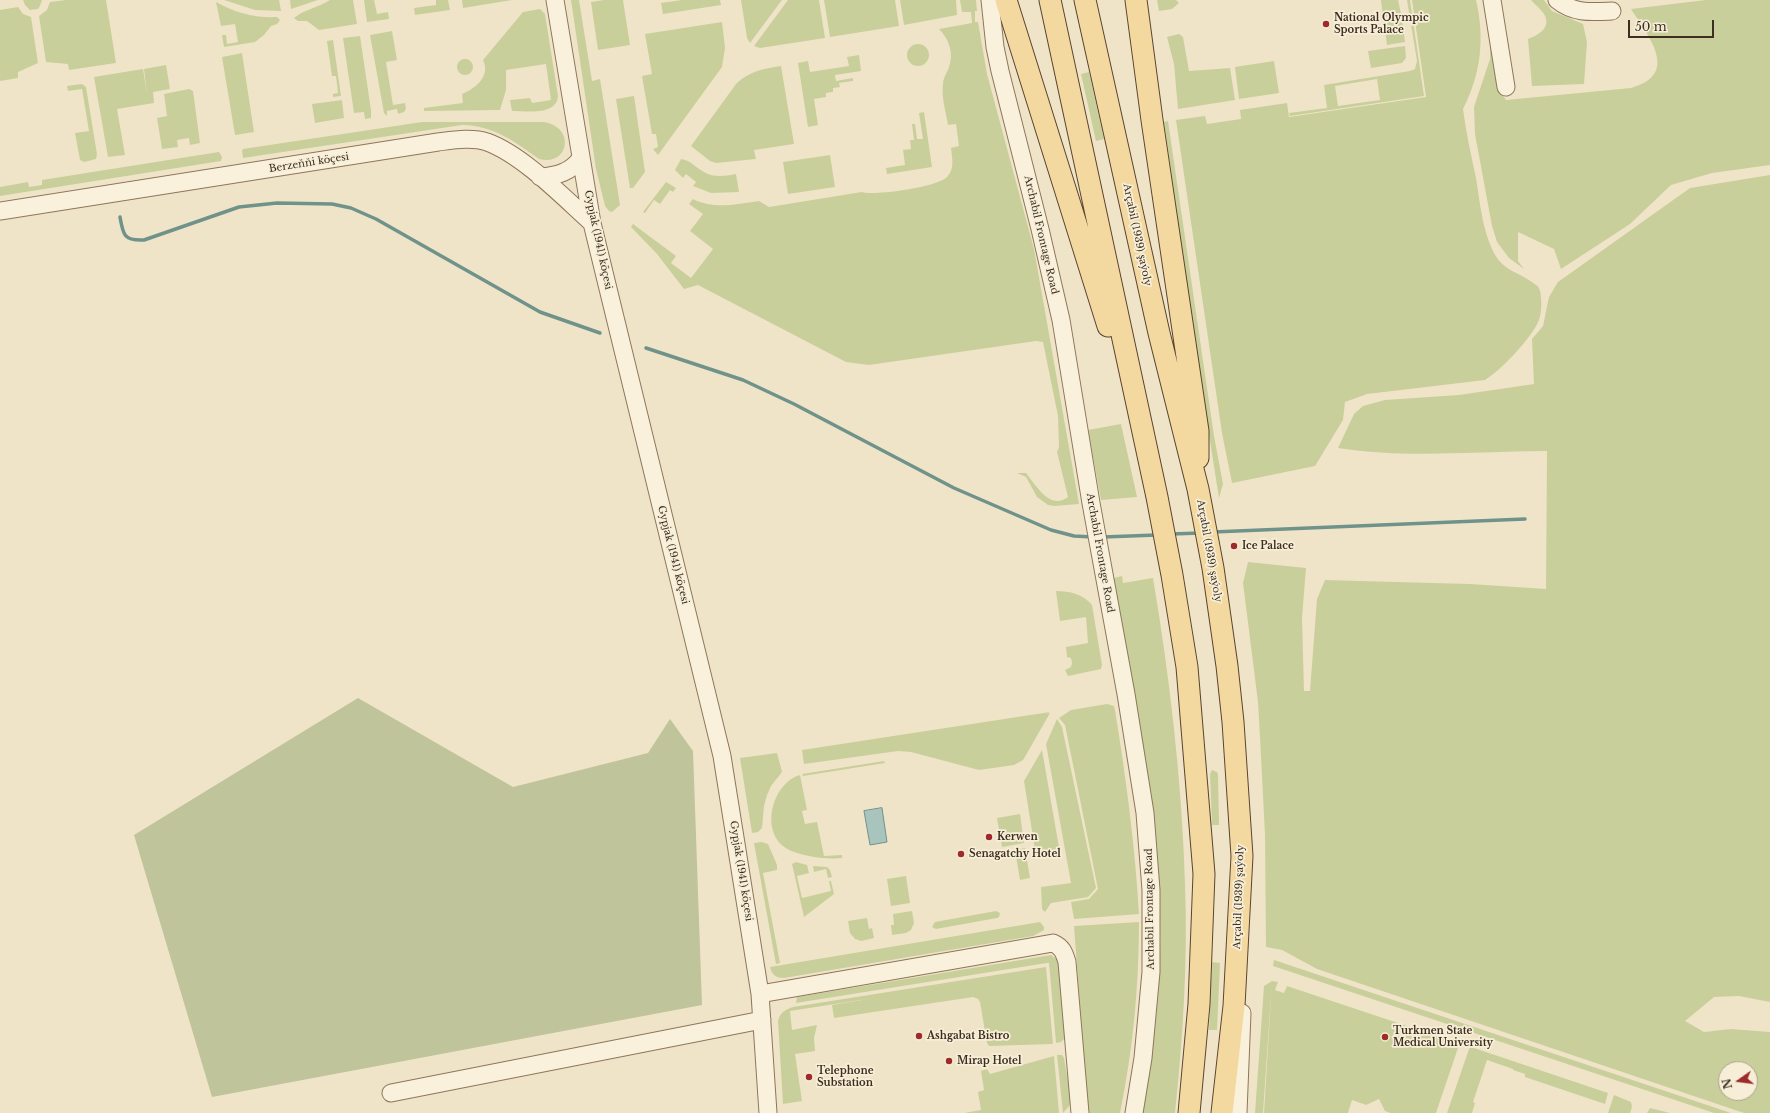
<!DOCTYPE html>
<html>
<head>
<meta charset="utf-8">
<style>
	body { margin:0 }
	#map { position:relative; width:1770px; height:1113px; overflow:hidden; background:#f0e4c8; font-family:"Libre Baskerville",serif }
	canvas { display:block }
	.north { position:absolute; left:1718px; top:1061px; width:40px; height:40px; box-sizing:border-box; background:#f7eed8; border:1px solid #ada18e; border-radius:50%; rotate:256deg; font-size:11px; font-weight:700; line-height:16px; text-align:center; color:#3d2e20 }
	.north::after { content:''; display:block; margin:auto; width:14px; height:18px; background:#9e2a2b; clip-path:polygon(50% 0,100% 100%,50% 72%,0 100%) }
	.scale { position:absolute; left:1628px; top:20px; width:86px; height:18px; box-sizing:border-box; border:2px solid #3d2e20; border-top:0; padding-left:5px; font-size:12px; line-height:14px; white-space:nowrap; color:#3d2e20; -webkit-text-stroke:3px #f7eed8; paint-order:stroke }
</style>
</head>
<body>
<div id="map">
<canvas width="1770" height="1113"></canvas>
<div class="north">N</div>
<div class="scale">50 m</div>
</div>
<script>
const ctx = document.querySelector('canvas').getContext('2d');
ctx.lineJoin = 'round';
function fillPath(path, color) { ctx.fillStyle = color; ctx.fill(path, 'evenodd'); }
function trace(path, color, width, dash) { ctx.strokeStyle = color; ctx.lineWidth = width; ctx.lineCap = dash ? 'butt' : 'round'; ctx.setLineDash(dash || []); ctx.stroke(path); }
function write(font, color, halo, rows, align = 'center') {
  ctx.font = font + ' "Libre Baskerville",serif'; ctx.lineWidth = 3.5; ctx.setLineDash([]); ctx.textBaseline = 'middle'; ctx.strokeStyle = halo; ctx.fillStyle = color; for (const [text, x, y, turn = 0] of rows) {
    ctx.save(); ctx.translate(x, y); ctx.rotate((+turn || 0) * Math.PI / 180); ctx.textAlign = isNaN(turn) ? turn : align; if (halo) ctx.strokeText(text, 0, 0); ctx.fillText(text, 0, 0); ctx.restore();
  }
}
fillPath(new Path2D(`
	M 23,0 L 42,0 L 40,6 L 38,9 L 30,10 L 25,5 Z
	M 66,0 L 106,0 L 116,63 L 69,70 L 68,64 L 46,62 L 39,16 L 47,10 L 50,2 Z
	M 224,0 L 279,0 L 281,11 L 255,10 Z
	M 290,0 L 318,0 L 291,9 Z
	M 330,0 L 353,0 L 357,24 L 319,30 L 307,21 L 298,21 L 294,18 C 303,10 319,7 330,0 Z
	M 364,0 L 374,0 L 377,14 L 388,12 L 389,19 L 367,22 Z
	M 436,0 L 448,0 L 450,10 L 415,15 L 414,8 L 436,5 Z
	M 462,0 L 512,0 L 463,8 Z
	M 571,0 L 579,0 L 592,81 L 600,79 L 620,205 L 612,212 L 609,211 L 605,206 L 596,169 Z
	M 604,0 L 623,0 L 630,45 L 598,50 L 591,2 Z
	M 682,0 L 720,0 L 721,5 L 663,14 L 661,3 Z
	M 741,0 L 782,0 L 750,43 L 747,38 Z
	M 788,0 L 819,0 L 825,38 L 760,48 L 754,46 Z
	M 824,0 L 895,0 L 899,26 L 830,37 Z
	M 900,0 L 956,0 L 957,15 L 904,25 Z
	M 960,0 L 976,0 L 977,11 L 975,11 L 975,22 L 978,22 L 987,74 L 1034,249 L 1079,504 L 1054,506 L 1048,505 L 1037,497 L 1026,477 L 1017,473 L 1026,473 C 1036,485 1050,511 1068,497 L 1057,452 L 1059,447 L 1058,416 L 1043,342 L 1036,341 L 869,365 L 846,362 L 698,285 L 684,289 L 657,254 L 631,227 L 633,224 L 676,256 L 671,263 L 691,278 L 713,249 L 690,231 L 703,214 L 689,204 L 693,199 C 715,210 736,204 759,201 L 769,207 L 862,192 C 874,196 938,187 947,177 C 955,169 952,158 951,148 L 959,146 L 956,124 L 948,125 C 946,112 941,97 943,84 C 943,78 947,73 949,67 C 954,53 949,39 939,29 L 972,23 L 971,12 L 962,12 Z
	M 1157,0 L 1176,0 L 1179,3 L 1172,9 L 1159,11 Z
	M 1381,0 L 1398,0 L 1401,14 L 1383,17 Z
	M 1407,0 L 1410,0 L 1424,96 L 1290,116 L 1289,113 L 1327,108 L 1324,85 L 1410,71 L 1415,69 L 1417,61 ZM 1377,79 L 1380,100 L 1338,106 L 1335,86 Z
	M 1412,0 L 1476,0 C 1485,38 1481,74 1463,109 C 1466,132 1471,155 1476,178 C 1480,202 1482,227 1492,249 C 1502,272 1519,271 1536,285 C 1540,287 1541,294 1541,298 C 1542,308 1541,319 1535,328 C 1524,345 1502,369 1485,380 L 1367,394 L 1345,402 L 1343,420 L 1315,466 L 1232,483 L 1222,433 L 1176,120 L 1205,116 L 1207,124 L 1241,119 L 1240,110 L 1287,103 L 1289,117 L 1426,97 Z
	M 1483,0 L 1488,0 L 1502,94 L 1506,100 L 1631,88 C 1681,74 1648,36 1631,9 L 1706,0 L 1770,0 L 1770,165 L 1712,173 L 1671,185 L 1630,224 L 1561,269 L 1554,249 L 1518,232 L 1518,261 L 1524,269 L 1509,258 L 1497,242 L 1492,226 L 1475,134 L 1474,107 L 1490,59 L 1490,43 Z
	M 1531,0 L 1544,0 L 1552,11 L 1583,24 L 1587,42 L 1584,84 L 1532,86 L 1528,39 C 1538,35 1552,28 1544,14 C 1541,9 1535,5 1531,0 Z
	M 216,2 C 235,13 255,18 277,17 L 280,20 L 277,24 L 271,26 L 264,35 L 255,42 L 224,47 L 222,35 L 226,35 L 227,44 L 238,42 L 235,24 L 221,26 Z
	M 18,7 L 23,14 L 31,17 L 38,63 L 18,72 L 18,78 L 0,81 L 0,10 Z
	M 540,9 L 545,14 L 558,96 C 557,116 525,111 512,111 L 510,100 L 530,98 L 532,103 L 551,100 L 546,64 L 506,70 L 506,90 L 500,110 L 424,111 L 424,108 L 463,103 L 462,94 C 475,89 491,76 483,60 L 523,12 Z
	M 1402,20 L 1405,42 L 1387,45 L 1384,23 Z
	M 722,22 L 725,48 L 722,67 L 658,155 L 653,149 L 658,147 L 656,134 L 652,134 L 642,76 L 652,74 L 645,34 Z
	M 392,31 L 397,60 L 386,62 L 393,105 L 405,103 L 406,109 L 404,112 L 398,114 L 397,109 L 387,111 L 387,116 L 384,113 L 370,35 Z
	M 1179,34 L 1183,37 L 1189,71 L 1230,68 L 1235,100 L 1178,109 L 1174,64 L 1167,37 Z
	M 360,36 L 371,110 L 371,118 L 365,119 L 364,112 L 354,113 L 343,38 Z
	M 333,40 L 341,96 L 333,97 L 333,94 L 338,93 L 336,76 L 332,76 L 327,41 Z
	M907 55a11 11 0 1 1 22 0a11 11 0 1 1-22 0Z
	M 1405,46 L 1406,58 L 1402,63 L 1371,68 L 1368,51 Z
	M 242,53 L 254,132 L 235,135 L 222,57 Z
	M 859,55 L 861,71 L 835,75 L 836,81 L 853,78 L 853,81 L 839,83 L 840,87 L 833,88 L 833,92 L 826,93 L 826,97 L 814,99 L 818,125 L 808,127 L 798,63 L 808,61 L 810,72 L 849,66 L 847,57 Z
	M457 67a8 8 0 1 1 16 0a8 8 0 1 1-16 0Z
	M 1274,61 L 1279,93 L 1239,99 L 1235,67 Z
	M 166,65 L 170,89 L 153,92 L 154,103 L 117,109 L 125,155 L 108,157 L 94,77 L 143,69 L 147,94 L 144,69 Z
	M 781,66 L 794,144 L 754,150 L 756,159 L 716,163 L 710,161 L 691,146 L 736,84 C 749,71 763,69 781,66 Z
	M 1089,72 L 1104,139 L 1096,141 L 1081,74 Z
	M 82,84 L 86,87 L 97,154 L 96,159 L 84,162 L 80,160 L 75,133 L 89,131 L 82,89 L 68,91 L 67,86 Z
	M 189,89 L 193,91 L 200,143 L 190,145 L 189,138 L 177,140 L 178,147 L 162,149 L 157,118 L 167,116 L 164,94 Z
	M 634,96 L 645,172 L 633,188 L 630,188 L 616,99 Z
	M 342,100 L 344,118 L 315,123 L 312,104 Z
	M 924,112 L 932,167 L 887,174 L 886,168 L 905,165 L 903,150 L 911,149 L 910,140 L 914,140 L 912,124 L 915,124 L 917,139 L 923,139 L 919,113 Z
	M 1168,121 L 1214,436 L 1223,484 L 1219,498 L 1201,384 L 1164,122 Z
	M 422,122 L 544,122 C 576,127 569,167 539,159 C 515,142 493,125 462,125 L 243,158 L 242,151 L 243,149 Z
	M 219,152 L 222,157 L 221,161 L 0,196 L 0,187 L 28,182 L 29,187 L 42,185 L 42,180 Z
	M 830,155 L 835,187 L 788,194 L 783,162 Z
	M 681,159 C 691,160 696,168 704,172 C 714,178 725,176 736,174 L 739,192 L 711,193 L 693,186 L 696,182 L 686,174 L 683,178 L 675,170 Z
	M 1770,175 L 1770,1002 L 1739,996 L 1714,997 L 1685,1021 L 1704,1032 L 1731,1029 L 1770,1032 L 1770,1113 L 1744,1113 L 1317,969 L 1282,950 L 1266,947 L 1265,835 L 1260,737 L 1258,702 L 1243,583 L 1248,562 L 1306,568 L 1302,618 L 1304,691 L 1310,691 L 1317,599 L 1325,580 L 1470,584 L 1546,589 L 1547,451 C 1477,451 1408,459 1338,448 L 1354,414 L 1363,406 L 1385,400 L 1459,395 L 1534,384 L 1532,339 L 1543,326 L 1549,297 L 1558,282 L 1690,188 ZM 1726,1069 L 1750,1069 L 1750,1093 L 1726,1093 Z
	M 666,182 L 676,188 L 673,192 L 670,190 L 660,204 L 654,200 L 645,213 L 643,212 Z
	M 1121,424 L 1137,497 L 1101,500 L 1088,430 Z
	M 1122,576 L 1123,583 L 1153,578 C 1170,679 1182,782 1185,884 C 1188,960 1183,1037 1175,1113 L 1142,1113 C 1154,1049 1162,983 1160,917 C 1157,803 1133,690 1114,578 Z
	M 1056,591 C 1070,591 1083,594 1092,605 L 1102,665 L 1101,669 L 1068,676 L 1065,670 L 1071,667 L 1072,663 L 1071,658 L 1067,657 L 1066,647 L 1088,643 L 1086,617 L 1060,621 Z
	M 1107,704 L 1114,706 L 1115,710 C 1126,778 1135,845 1139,914 L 1074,919 L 1071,902 L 1089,899 L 1098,889 L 1065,725 L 1059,718 L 1071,710 Z
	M 1050,712 L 1046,714 L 1050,713 L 1026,755 L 1023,760 L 1014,765 L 979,770 L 911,752 L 898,751 L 804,764 L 802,750 Z
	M 1057,719 L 1062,727 L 1096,888 L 1088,897 L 1051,903 L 1045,912 L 1042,909 L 1041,887 L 1071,883 L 1046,744 Z
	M 1042,750 L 1060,853 L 1036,856 L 1024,781 Z
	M 777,753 L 782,772 L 771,786 L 767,795 L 764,806 L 762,828 L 758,832 L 752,833 L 740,758 Z
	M 884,761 L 885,763 L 803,776 L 802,774 Z
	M 1212,770 L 1217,772 L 1218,774 L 1219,825 L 1212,825 L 1210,774 Z
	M 800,775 L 807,810 L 802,811 L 805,824 L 817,822 L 824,856 L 842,855 L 842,858 C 827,860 795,856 783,846 C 760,827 774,782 800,775 Z
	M 1020,814 L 1024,843 L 1002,847 L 997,818 Z
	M 762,842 L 768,844 L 777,865 L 777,870 L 763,873 L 780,963 L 776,964 L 754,843 Z
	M 1025,848 L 1030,878 L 1020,880 L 1015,850 Z
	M 796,862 L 807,865 L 809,873 L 797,876 L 802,898 L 831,891 L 829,881 L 831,881 L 834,894 L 804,917 L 792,864 Z
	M 813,866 L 827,867 L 830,870 L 832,877 L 828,878 L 826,869 L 814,872 Z
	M 906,876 L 910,903 L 891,906 L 887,879 Z
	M 912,911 L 914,923 L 911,930 L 906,933 L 892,935 L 891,925 L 894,925 L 893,914 Z
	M 996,911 L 1000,913 L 999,917 L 997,918 L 936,929 L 932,927 L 935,922 Z
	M 867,918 L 869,929 L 872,928 L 874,938 L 861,941 L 855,939 L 850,933 L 848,921 Z
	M 1040,922 L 1044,927 L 1044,930 L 1033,936 L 784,978 C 776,978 772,975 770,967 Z
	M 1139,922 C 1139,986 1133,1050 1120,1113 L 1088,1113 L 1074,926 Z
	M 1051,955 L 1058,960 L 1065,1038 L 1061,1042 L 1056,1043 L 1049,963 L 1047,963 L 796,1003 L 797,997 Z
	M 1274,960 L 1731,1113 L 1714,1113 L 1273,966 Z
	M 1212,962 L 1220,963 L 1217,1030 L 1209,1030 Z
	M 1046,967 L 1053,1044 L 989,1046 L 987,1043 L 980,1002 L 978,999 L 973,997 L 834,1018 L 832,1005 L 874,998 L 790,1011 L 792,1030 L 817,1025 L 814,1038 L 815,1051 L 795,1054 L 802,1101 L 783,1104 L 778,1021 C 780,1012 785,1010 793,1007 Z
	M 1272,981 L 1278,982 L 1275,990 L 1284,993 L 1287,986 L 1458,1043 L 1459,1045 L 1436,1113 L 1390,1113 L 1385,1111 L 1379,1099 L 1366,1105 L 1352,1100 L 1348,1113 L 1264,1113 Z
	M 1272,981 L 1263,1113 L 1255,1113 L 1264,986 Z
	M 1471,1047 L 1608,1093 L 1605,1104 L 1525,1077 L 1525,1074 L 1513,1070 L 1513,1069 L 1487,1060 L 1473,1102 L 1475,1103 L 1472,1113 L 1447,1113 L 1469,1049 Z
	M 1057,1055 L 1062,1055 L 1064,1058 L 1071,1099 L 1070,1105 L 1063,1113 Z
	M 1054,1056 L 1059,1113 L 964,1113 L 981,1110 L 978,1092 L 984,1090 L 981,1071 L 987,1069 L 990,1074 Z
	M 1614,1095 L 1631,1102 L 1632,1107 L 1630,1113 L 1608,1113 Z
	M 1650,1108 L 1670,1113 L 1647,1113 Z`), '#c9cf9b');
fillPath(new Path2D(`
	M 358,698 L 513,787 L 648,753 L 670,719 L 693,751 L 702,1005 L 212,1097 L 134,835 Z`), '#bfc49a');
const water = new Path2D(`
	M 882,808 L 887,842 L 870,845 L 864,811 Z`);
fillPath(water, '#a9c4bc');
trace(water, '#6f938a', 1);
trace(new Path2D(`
	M 120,217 C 123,235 124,241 144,240 L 239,207 L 277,203 L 332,204 L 351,208 L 376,219 L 540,312 L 600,333
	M 646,348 L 743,380 L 794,404 L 954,488 L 1051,530 L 1074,536 L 1093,537
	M 1213,532 L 1525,519
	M 1171,534 L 1201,533
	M 1103,537 L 1157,535`), '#6f938a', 3.5);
const minor = new Path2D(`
	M 555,0 L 592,223 L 722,756 L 760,994 L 768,1113
	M 990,0 L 995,47 L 1000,71 L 1040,229 L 1061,320 L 1091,503 L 1126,694 L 1145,813 L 1151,890 L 1151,972 L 1143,1058 L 1134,1113
	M 1492,0 L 1506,87
	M 1557,0 C 1574,14 1592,12 1612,11
	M 540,177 C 557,176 571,172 581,158
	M 0,211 L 438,142 C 454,140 472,137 487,142 C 523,155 564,198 592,223
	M 760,994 L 1053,943 C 1062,947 1064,952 1067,962 L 1080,1113
	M 391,1093 L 762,1020
	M 1238,1113 L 1242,1013`);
const major = new Path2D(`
	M 1006,0 L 1108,326
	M 1050,0 L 1157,497 L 1172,575 L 1187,667 L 1204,874 L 1199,1004 L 1189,1113
	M 1085,0 L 1159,333 L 1198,489 L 1213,568 L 1227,666 L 1233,722 L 1242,856 L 1234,1006 L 1222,1113
	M 1136,0 L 1152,120 L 1198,431 L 1198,458`);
trace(minor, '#8d765c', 19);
trace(major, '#5b4430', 23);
trace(minor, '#faf1dc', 17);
trace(major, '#f3d9a0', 21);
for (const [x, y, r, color] of [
	[1326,24,4,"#9e2a2b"],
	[1234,546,4,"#9e2a2b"],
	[989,837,4,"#9e2a2b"],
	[961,854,4,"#9e2a2b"],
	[919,1036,4,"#9e2a2b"],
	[1385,1037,4,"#9e2a2b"],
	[949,1061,4,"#9e2a2b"],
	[809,1077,4,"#9e2a2b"]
]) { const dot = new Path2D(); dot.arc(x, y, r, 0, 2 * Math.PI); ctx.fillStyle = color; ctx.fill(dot); trace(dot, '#f7eed8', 1.5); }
write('bold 10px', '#3d2e20', '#f7eed8', [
	["National Olympic",1334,18],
	["Sports Palace",1334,30],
	["Ice Palace",1242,546],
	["Kerwen",997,837],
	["Senagatchy Hotel",969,854],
	["Turkmen State",1393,1031],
	["Medical University",1393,1043],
	["Ashgabat Bistro",927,1036],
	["Mirap Hotel",957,1061],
	["Telephone",817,1071],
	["Substation",817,1083]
], 'left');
write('10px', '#3d2e20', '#f7eed8', [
	["Berzeňňi köçesi",309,163,-9],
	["Archabil Frontage Road",1041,235,77],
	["Arçabil (1939) şaýoly",1137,235,78],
	["Gypjak (1941) köçesi",598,240,78],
	["Arçabil (1939) şaýoly",1209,551,80],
	["Archabil Frontage Road",1100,553,80],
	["Gypjak (1941) köçesi",673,555,76],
	["Gypjak (1941) köçesi",741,871,81],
	["Arçabil (1939) şaýoly",1239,897,-88],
	["Archabil Frontage Road",1150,909,-91]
]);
</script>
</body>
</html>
